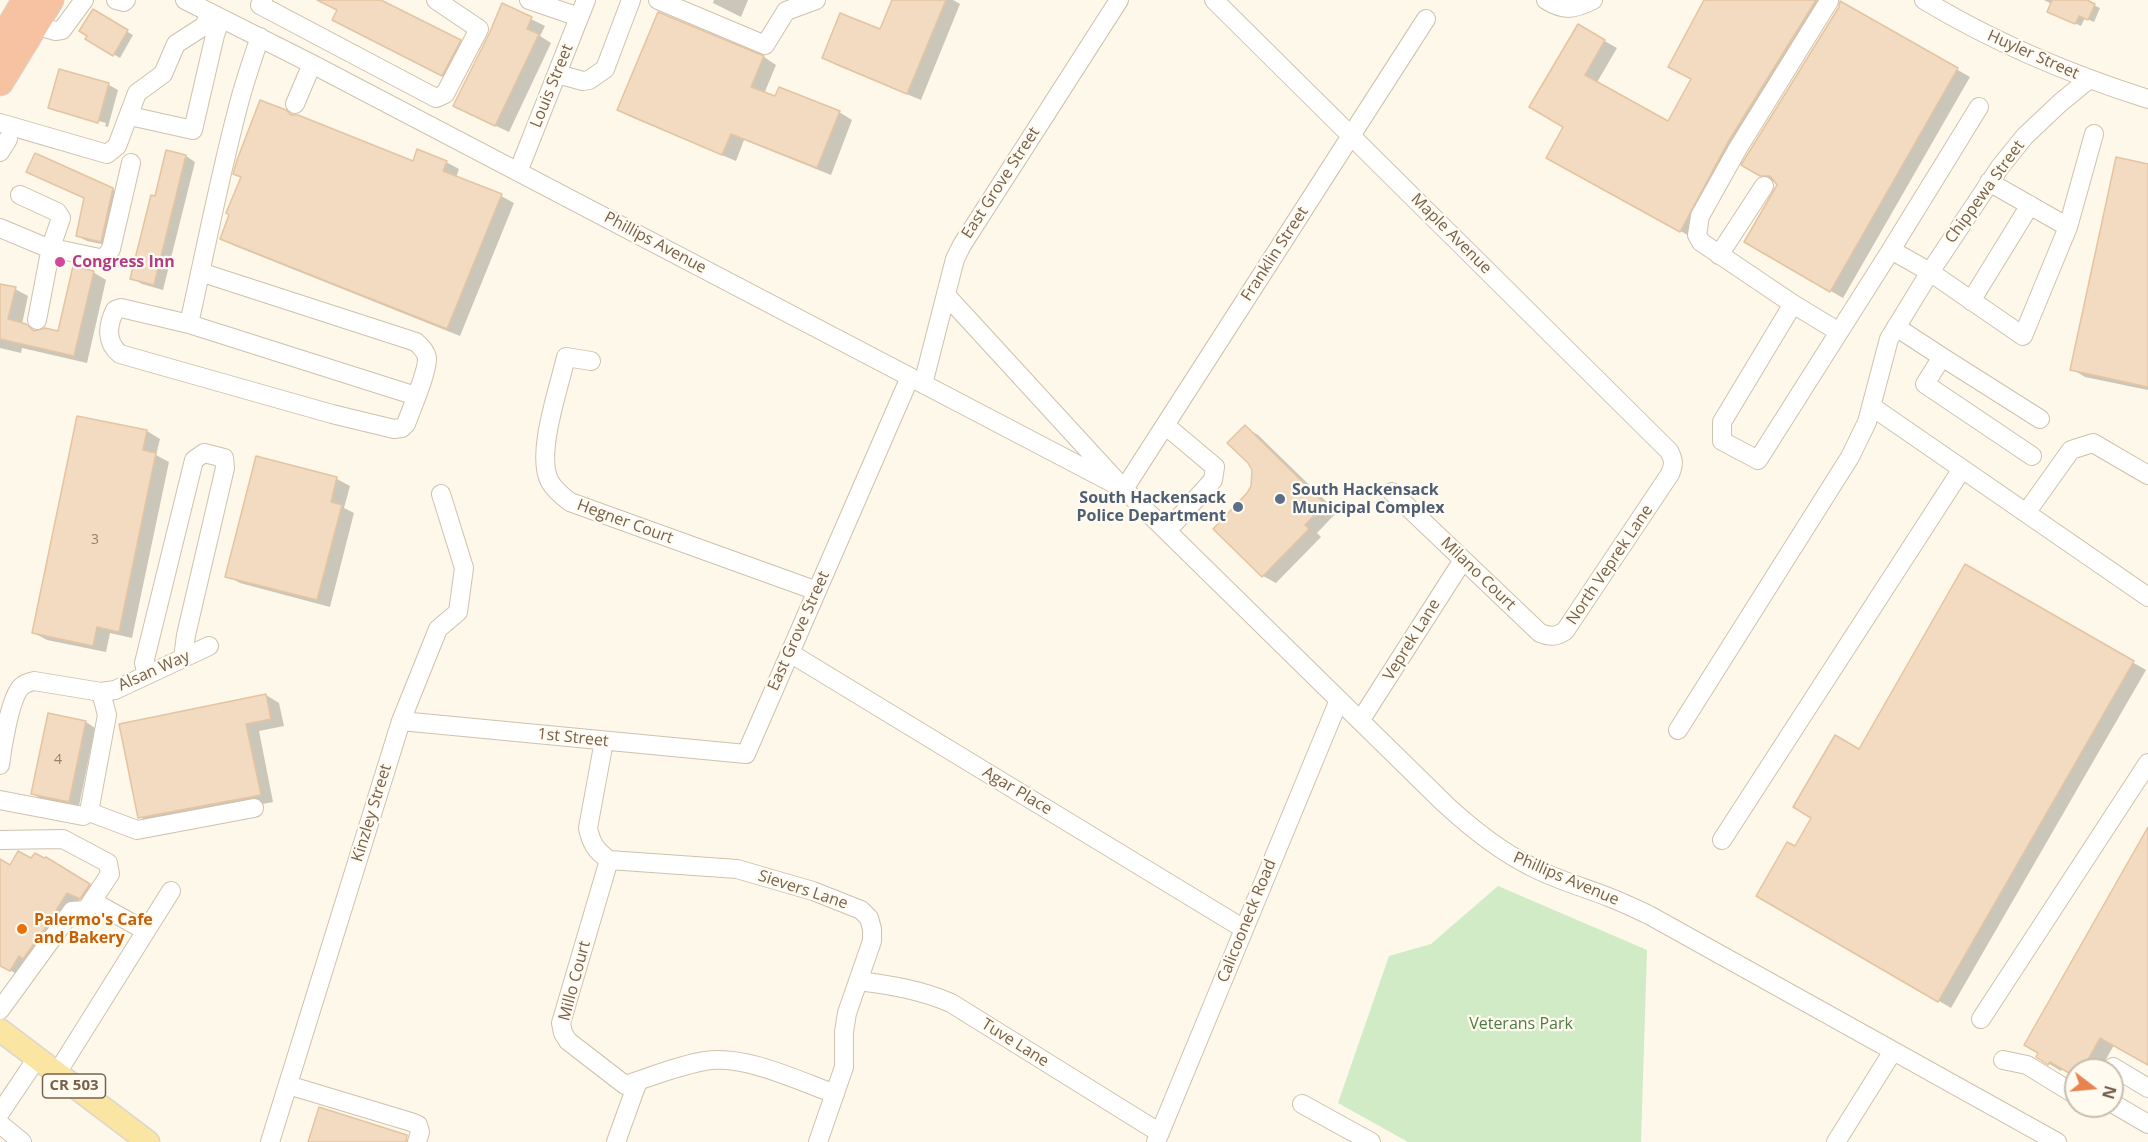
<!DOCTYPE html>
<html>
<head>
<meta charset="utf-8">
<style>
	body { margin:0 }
	#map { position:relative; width:2148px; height:1142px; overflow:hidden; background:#fdf8e9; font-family:"Open Sans",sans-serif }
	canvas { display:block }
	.north { position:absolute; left:2064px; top:1058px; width:60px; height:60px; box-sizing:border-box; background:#fffbf0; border:2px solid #c9bdae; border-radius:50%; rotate:106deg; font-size:16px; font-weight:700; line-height:24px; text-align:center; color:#78614c }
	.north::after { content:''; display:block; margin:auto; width:21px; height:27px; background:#e6844f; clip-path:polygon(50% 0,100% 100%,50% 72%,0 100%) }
</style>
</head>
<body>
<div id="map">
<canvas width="2148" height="1142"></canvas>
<div class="north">N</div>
</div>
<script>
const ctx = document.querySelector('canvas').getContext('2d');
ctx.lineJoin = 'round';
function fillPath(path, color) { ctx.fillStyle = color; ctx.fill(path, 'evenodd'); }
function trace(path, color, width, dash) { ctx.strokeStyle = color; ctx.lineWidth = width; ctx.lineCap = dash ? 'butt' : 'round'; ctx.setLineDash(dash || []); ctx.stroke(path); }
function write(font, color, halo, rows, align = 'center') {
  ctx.font = font + ' "Open Sans",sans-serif'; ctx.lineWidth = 4.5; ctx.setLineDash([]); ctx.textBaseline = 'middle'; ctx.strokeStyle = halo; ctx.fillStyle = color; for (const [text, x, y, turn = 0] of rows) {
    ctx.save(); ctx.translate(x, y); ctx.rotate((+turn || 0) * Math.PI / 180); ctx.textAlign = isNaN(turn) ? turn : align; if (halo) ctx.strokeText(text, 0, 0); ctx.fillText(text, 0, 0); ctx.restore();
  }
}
fillPath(new Path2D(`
	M 1498,886 L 1647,950 L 1641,1142 L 1408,1142 L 1338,1103 L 1389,956 L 1431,944 Z`), '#d1ebc7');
fillPath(new Path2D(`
	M 340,0 L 378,0 L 473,49 L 455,82 L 346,27 Z
	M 714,0 L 748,0 L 741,17 L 713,3 Z
	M 894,0 L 953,0 L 960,4 L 921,100 L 836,65 L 824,58 L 881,31 Z
	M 1706,0 L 1825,0 L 1693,238 L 1548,157 L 1565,126 L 1578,26 L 1617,48 L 1596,84 L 1668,123 L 1693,79 Z
	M 2044,0 L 2083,0 L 2100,8 L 2094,22 L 2085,18 L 2081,26 L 2055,14 L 2052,4 Z
	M 1841,3 L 1970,77 L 1843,298 L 1746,242 L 1779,185 L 1743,164 Z
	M 503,5 L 545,26 L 540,36 L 551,43 L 509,132 L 468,113 Z
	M 93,11 L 133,35 L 120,58 L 87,38 Z
	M 659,14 L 764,57 L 776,65 L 764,94 L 839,112 L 852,120 L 831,175 L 744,140 L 736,161 L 631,117 L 618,110 Z
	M 60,71 L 109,85 L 118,90 L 108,127 L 59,113 L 105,126 L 106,123 L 58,110 L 58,112 L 50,108 Z
	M 285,111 L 413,163 L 446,162 L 459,169 L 456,178 L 501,196 L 514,203 L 460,336 L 235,246 L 222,239 Z
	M 186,156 L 195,162 L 163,290 L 142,284 L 132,278 L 156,198 Z
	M 2148,165 L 2148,390 L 2085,377 L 2072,369 Z
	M 113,189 L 122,195 L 111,246 L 87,241 L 77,236 Z
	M 93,272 L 106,280 L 87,363 L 22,348 L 21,353 L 0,348 L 0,285 L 15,289 L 28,296 L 22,324 L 38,332 L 59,332 Z
	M 1245,427 L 1258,435 L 1337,512 L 1317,533 L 1321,537 L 1276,583 L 1263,576 L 1248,494 L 1253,486 L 1253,469 L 1249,462 Z
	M 147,431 L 160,439 L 156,455 L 169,462 L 132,638 L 110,633 L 106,652 L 47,640 L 34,633 Z
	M 258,458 L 337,479 L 350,486 L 344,508 L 354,513 L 330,607 L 240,583 L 227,576 Z
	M 1966,566 L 2146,670 L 1951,1008 L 1758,896 L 1796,848 L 1859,751 Z
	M 266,695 L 279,703 L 284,726 L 259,731 L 273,802 L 153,825 L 140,817 Z
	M 86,722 L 95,728 L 79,806 L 42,799 L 32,794 Z
	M 2148,830 L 2148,1064 L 2114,1045 L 2100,1070 L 2076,1070 L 2076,1075 L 2063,1068 L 2061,1071 L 2038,1057 Z
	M 46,859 L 102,892 L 93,905 L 80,899 L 57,938 L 23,978 L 0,964 L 0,861 L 11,867 L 32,860 Z`), '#0003');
const building = new Path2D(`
	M 317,0 L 381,0 L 461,40 L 442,76 L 332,20 L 337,10 Z
	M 892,0 L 946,0 L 907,94 L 822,58 L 840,13 L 880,29 Z
	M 1704,0 L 1816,0 L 1728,142 L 1680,232 L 1546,158 L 1563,127 L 1529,107 L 1578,24 L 1605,40 L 1585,75 L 1668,121 L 1691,79 L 1668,67 Z
	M 2052,0 L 2087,0 L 2095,4 L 2088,20 L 2079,16 L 2075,24 L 2047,12 Z
	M 1840,1 L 1958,68 L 1830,292 L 1744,242 L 1777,185 L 1770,176 L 1760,176 L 1741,165 L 1839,7 Z
	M 502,3 L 532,17 L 527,29 L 539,34 L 495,126 L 453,106 L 489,34 Z
	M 93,9 L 128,30 L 113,56 L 85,39 L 87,36 L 79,31 Z
	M 658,12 L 764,56 L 751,87 L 775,96 L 779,87 L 840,111 L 817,168 L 731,134 L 722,155 L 617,110 Z
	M 59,69 L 109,83 L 98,123 L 48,108 Z
	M 260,100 L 286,110 L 291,115 L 298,115 L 413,161 L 417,149 L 447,161 L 443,171 L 502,194 L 447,329 L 220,239 L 229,215 L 226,213 L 241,177 L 233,174 L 237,160 Z
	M 166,150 L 186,155 L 154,285 L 130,279 L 151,195 L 155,196 Z
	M 35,153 L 113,188 L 101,242 L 76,236 L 84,198 L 26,172 Z
	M 2116,157 L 2148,164 L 2148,387 L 2070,370 Z
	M 73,266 L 94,271 L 74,356 L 0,339 L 0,284 L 16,287 L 8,319 L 26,324 L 34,331 L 45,328 L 58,331 Z
	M 77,416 L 147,430 L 143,450 L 156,453 L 119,632 L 97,627 L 93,646 L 32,633 Z
	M 1245,425 L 1325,504 L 1305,525 L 1309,529 L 1262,577 L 1213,529 L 1247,493 L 1251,486 L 1252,470 L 1248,463 L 1227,443 Z
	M 256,456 L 337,477 L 331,502 L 342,505 L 317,600 L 225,577 Z
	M 1965,564 L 2134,661 L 1938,1002 L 1756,896 L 1787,842 L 1795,846 L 1811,818 L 1793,807 L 1835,735 L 1859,749 Z
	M 266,694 L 271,719 L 246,724 L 261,795 L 138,818 L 119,724 Z
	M 48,713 L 86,721 L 69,802 L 31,794 Z
	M 2148,827 L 2148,1065 L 2100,1038 L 2082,1070 L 2076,1070 L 2076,1077 L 2050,1062 L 2048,1065 L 2036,1057 L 2038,1053 L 2024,1045 Z
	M 18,851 L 31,858 L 35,853 L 44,858 L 46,857 L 90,884 L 80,899 L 67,893 L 44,930 L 23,959 L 19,956 L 10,971 L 0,966 L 0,859 L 10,865 Z
	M 319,1107 L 407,1135 L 406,1142 L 308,1142 Z`);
fillPath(building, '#f2dbc1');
trace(building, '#e5c4a1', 1.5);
const minor = new Path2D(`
	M 116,0 L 124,2 L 126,0
	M 185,0 L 312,64 L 1124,489 L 1445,804 C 1471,828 1498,850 1530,866 C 1556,880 1584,887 1611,898 C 1624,903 1636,909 1649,915 L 2057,1142
	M 263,0 L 260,5 L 436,98 L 445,94 L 479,29 L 436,0
	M 529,0 L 579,17
	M 658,0 L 765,45 L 786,11 L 816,0
	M 1214,0 L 1669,451 C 1674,460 1674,465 1670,474 L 1565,631 C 1556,637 1550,637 1540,633 L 1392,492
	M 1546,0 C 1565,12 1574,9 1593,0
	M 1924,0 C 1995,43 2069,74 2148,99
	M 1829,1 L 1738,148 L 1700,216 L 1697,235 L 1701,242 L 1793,304 L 1722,422 L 1722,441 L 1758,460 L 1891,250
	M 35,25 L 55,31 L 62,30 L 84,0
	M 557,74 L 583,81 L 589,80 L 605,69 L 631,0
	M 295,104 L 312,64
	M 1979,107 L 1891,250 L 1930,272 L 2023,336 L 2068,227
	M 130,116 L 193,130 L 215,35 L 221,18
	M 0,123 L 107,154 L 117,146 L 137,93 L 163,74 L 176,44 L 204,26 L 210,13
	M 0,152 L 8,139
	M 518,172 L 586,0
	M 1989,182 L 2068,227 L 2094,134
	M 20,195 L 57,212 L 61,218 L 51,247 L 37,320
	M 0,228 L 43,246 L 104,259 L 111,249 L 131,163
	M 1719,255 L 1764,186
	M 200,272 L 416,342 C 421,347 426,351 427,358 C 428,371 411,410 406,424 L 402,428 L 394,429 L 332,414 L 120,354 C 106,343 107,326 115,310 L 121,308 L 189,324 C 205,252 219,179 238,107 C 244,84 252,60 260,37
	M 946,295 L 1124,489 L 1426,19
	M 1971,301 L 2030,205
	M 1793,304 L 1839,332
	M 189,324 L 416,396
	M 1896,327 L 1942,357 L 1925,384 L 2032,456
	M 1942,357 L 2040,419
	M 591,361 L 566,357 C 559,388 535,455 550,482 C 555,490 562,496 570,502 L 817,591
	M 923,384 L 955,259 L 962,245 L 1119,0
	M 1871,406 L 2148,597
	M 1165,425 L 1215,467 L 1213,480 L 1167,531
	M 2026,513 L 2071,450 L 2093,443 L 2148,475
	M 790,653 L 1244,929
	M 147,675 L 144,663 L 194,460 L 204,453 L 224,458 L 225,468 L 186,635 L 183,658
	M 401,721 L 746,754 L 910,377
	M 1360,721 L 1463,560
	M 1678,730 L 1850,457 L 1867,422 L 1889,339 L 1930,272 L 2000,167 L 2025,136 L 2060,103 L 2088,80
	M 604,741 L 588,828 C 591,843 596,851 609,860
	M 0,765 C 2,748 10,698 21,687 C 25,683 29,682 34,681 L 101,692 L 115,690 L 209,646
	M 0,800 L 83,816 L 89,812 L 107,715 L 101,692
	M 89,812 L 137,830 L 254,808
	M 0,840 L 63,839 L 108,863 L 110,874 L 86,910 L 72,911 L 0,1010
	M 1722,840 L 1962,469
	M 609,860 L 737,869 L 813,891 L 861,910 L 869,918 L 872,929 L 872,941 L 847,1013 L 844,1032 L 844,1067 L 818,1142
	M 609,860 L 561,1023 L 563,1033 L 568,1041 L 625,1085 C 651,1077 679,1065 705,1061 C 744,1054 799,1081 835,1094
	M 92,901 L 146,931
	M 858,981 C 891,985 921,990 951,1003 L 1160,1133
	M 1981,1019 L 2148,763
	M 2003,1060 L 2027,1065 L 2071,1092 L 2076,1092
	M 2111,1070 L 2113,1067 L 2148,1088
	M 57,1073 L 171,891
	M 288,1085 L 411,1122 L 418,1125 L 420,1132 L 417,1142
	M 2112,1103 L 2148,1124
	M 1302,1104 L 1371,1142
	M 0,1113 L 37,1058
	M 0,1124 L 22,1142
	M 270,1142 L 401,721 L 438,629 L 458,612 L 464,568 L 441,494
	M 616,1142 L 638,1081
	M 1156,1142 L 1339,700
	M 1836,1142 L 1893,1051`);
const major = new Path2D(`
	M 0,1030 L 148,1142`);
const highway = new Path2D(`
	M 0,43 L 26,0
	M 0,82 L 50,0`);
trace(minor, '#cfc1ae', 20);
trace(major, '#dcd6d0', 25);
trace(highway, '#dcd6d0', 29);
trace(minor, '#fff', 18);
trace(major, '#fae5a2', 22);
trace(highway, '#f6c2a1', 27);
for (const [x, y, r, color] of [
	[60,262,6,"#d1479c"],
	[1280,499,6,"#5c6f8a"],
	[1238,507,6,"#5c6f8a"],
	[22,929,6,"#e8710a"]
]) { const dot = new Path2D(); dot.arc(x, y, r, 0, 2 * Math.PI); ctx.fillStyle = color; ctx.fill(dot); trace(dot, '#fffbf0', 2); }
write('14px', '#968069', null, [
	["3",95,540],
	["4",58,760]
]);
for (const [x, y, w] of [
	[74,1086,63]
]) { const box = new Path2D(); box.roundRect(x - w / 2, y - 12, w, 24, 4.5); ctx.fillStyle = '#fffbf0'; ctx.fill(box); trace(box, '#78614c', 1.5); }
write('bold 15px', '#78614c', null, [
	["CR 503",74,1086]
]);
write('16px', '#78614c', '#fffbf0', [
	["Huyler Street",2033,55,24],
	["Louis Street",552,86,-68],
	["East Grove Street",1001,183,-57],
	["Chippewa Street",1985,192,-54],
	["Maple Avenue",1451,234,45],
	["Phillips Avenue",655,243,28],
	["Franklin Street",1275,254,-57],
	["Hegner Court",625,522,20],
	["North Veprek Lane",1610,565,-56],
	["Milano Court",1478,574,44],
	["East Grove Street",799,631,-66],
	["Veprek Lane",1412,640,-58],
	["Alsan Way",154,671,-24],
	["1st Street",573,738,6],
	["Agar Place",1017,791,31],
	["Kinzley Street",372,813,-73],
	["Phillips Avenue",1566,879,23],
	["Sievers Lane",803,890,18],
	["Calicooneck Road",1247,921,-68],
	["Millo Court",575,981,-75],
	["Tuve Lane",1015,1043,32]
]);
write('bold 16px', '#b23c85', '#fffbf0', [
	["Congress Inn",72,262]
], 'left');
write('bold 16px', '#4e5e75', '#fffbf0', [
	["South Hackensack",1292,490],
	["Municipal Complex",1292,508],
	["South Hackensack",1226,498,"right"],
	["Police Department",1226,516,"right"]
], 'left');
write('bold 16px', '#c56008', '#fffbf0', [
	["Palermo's Cafe",34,920],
	["and Bakery",34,938]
], 'left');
write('16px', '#4d7d43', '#fffbf0', [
	["Veterans Park",1521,1024]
]);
</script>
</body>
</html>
